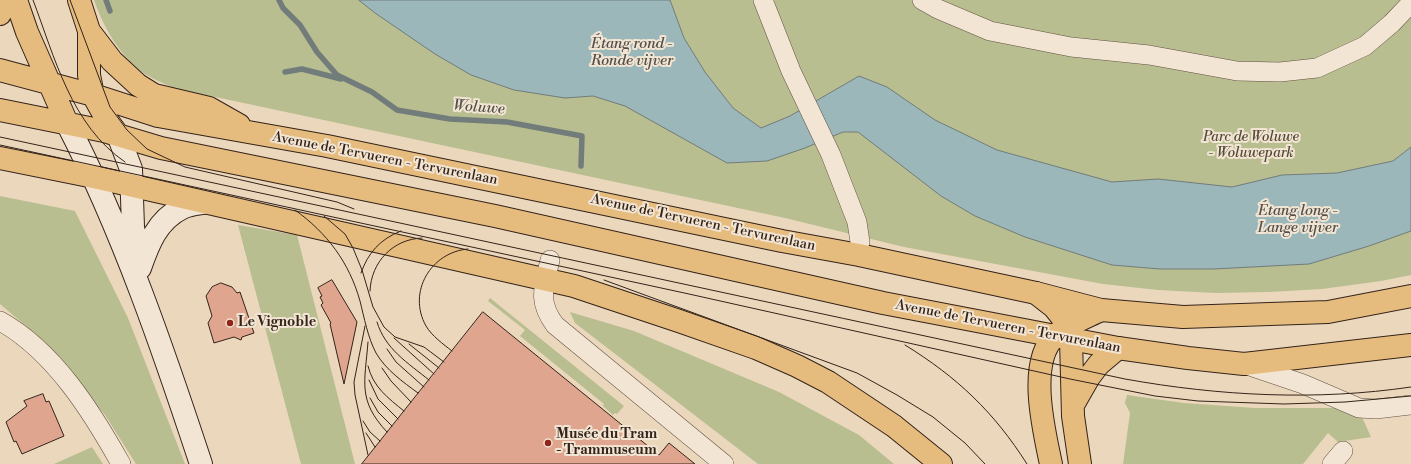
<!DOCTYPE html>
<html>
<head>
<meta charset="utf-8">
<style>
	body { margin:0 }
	canvas { display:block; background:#ebd7bc }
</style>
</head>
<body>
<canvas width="1411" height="464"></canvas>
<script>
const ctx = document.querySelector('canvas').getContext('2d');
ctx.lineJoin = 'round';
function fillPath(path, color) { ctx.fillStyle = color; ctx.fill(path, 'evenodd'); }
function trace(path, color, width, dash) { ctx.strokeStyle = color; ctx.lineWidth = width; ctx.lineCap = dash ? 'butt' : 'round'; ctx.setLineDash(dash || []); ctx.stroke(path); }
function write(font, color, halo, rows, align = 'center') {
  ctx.font = font + ' "Libre Bodoni",serif'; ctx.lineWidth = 4; ctx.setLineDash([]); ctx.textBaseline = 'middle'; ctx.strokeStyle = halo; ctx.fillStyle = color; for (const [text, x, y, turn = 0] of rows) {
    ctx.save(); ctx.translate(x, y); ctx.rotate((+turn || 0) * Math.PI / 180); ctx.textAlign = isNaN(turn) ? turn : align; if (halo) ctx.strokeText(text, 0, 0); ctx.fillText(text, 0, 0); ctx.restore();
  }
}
fillPath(new Path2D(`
	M 94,0 L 1411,0 L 1411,275 L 1381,281 L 1322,289 L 1269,292 L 1215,293 L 1158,290 L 1103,284 L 904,247 L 785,218 L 173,88 C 163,83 151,78 142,72 C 118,53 104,28 94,0 Z
	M 0,196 L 75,211 L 128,318 L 185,464 L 136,464 L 105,415 L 41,339 L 0,304 Z
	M 238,225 L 297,235 L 355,464 L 301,464 Z
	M 490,298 L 624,406 L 617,414 L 615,413 L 613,415 L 603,406 L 604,404 L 520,336 L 525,330 L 488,301 Z
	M 570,312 L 634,331 L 779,392 L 859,435 L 894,464 L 758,464 L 575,323 Z
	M 1127,395 L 1184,403 L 1255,408 L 1339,408 L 1361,415 L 1371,437 L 1338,442 L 1328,433 L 1303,464 L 1123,464 L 1130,413 L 1125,403 Z
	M 92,447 L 103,464 L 54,464 Z`), '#b8be90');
const water = new Path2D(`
	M 359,0 L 670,0 L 684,38 L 705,72 L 733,108 L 761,128 L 790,116 L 859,76 L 887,87 L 935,120 L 997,150 L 1112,182 L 1158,179 L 1232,187 L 1282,175 L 1337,173 L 1393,161 L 1411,147 L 1411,231 L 1369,246 L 1309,264 L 1214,269 L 1160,269 L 1112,265 L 1025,237 L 975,216 L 941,196 L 858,132 L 843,132 L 805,148 L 767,161 L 727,163 L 625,106 L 593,96 L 565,98 L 514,90 L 471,75 L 435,54 L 375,13 Z`);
fillPath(water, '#9bb7ba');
trace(water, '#727c7a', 1);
trace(new Path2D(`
	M 106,0 L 110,11
	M 279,0 L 283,8 L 300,25 L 317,52 L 337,75 L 372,92 L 397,110 L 450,119 L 507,122 L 582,136 L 581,166
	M 285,72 L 302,69 L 341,79`), '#727c7a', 5.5);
const building = new Path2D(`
	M 332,280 L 357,322 L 344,384 L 330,324 L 331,323 L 321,305 L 323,303 L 320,297 L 322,296 L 318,288 Z
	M 221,283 L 232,287 L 237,293 L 240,292 L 254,333 L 242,337 L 241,340 L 234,337 L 214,343 L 208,323 L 212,316 L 206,296 L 212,287 Z
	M 483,312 L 659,455 L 669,443 L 695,464 L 362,464 Z
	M 43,394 L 46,402 L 49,401 L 64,436 L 22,454 L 16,441 L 14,442 L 6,422 L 27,406 L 24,401 Z`);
fillPath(building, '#dfa58e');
trace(building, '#34231a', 1);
const street = new Path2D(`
	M 763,0 L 791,71 L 831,155 L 857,222 L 860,242
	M 922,0 L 938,9 L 990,31 L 1071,47 L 1149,55 L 1237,71 L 1280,72 L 1317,68 L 1365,46 L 1392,23 L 1411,3
	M 550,260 C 544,287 537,301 555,325 L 724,464
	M 0,321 C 54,351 92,412 121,464
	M 1244,364 L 1303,384 L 1359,408 L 1376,409 L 1411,405
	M 1332,464 L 1343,451`);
const secondary = new Path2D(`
	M 67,123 C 123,232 163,349 201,464
	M 118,135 L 131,169 L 133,227 L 139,265
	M 140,268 C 148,245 157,220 182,208 C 188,205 197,204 203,203`);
const primary = new Path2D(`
	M 16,0 L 27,32 L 67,123
	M 79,0 L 89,31 L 89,75 L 93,95 L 107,120 L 118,135
	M 0,14 L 6,0
	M 89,31 L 112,61 L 138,85 L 154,95 L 209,108 L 239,125
	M 0,70 L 93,95 L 158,116 L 327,146 L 782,241 L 859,255 L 1036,293 L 1101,310 L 1183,317 L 1328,312 L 1411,296
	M 0,110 L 104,131 L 161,148 L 495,216 L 883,303 L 1118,348 L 1188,358 L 1244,364 L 1411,345
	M 0,158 L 94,177`);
const highway = new Path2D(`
	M 94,177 L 574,286 L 679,321 L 756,348 L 797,366 L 828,382 L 894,426 L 941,464
	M 1036,293 L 1054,307 L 1069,326 L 1071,339 L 1073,416 L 1080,464
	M 1073,405 L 1089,377 L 1099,364 L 1118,348
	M 1051,464 C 1044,431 1027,362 1055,336 C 1067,324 1085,318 1101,310`);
trace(street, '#625042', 20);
trace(secondary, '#34231a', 24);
trace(primary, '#34231a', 24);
trace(highway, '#34231a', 24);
trace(street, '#f2e5d3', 19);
trace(secondary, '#f2e5d3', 22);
trace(primary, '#e6bc7e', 22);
trace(highway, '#e6bc7e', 22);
trace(new Path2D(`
	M 33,0 C 55,58 71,125 125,162
	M 70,0 L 110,107 L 127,130 L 147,149 L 185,167 L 337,202 L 354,209
	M 0,137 L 1125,379 C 1220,396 1316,401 1411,387
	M 0,145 L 689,294 L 1070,379 L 1155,396 L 1198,401 L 1284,404 L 1345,402 L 1411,396
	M 295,210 C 327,233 349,262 360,301 C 364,317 368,338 376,353 C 386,370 403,382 418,393
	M 324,216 L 345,234 L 353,248 L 362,270 L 373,307 L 384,327 L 395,337 L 424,347 L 444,362
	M 361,273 C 368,253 380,239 401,231
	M 604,280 L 857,373 L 897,395 L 933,417 L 965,443 L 985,464
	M 370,291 C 371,262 393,239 422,238
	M 377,322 C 385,349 408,363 429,380
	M 365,326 L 354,382 L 355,395 L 368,455
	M 394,338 L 434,374
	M 368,342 C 365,382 357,400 387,432
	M 409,344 L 439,368
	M 905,345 C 957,377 994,412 1027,464
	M 387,349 L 396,362 L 424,387
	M 452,351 C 443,344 432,336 426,326 C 407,292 431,252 468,249
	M 368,366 C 373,387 388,398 404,411
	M 382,368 L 391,381 L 411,402
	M 369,380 L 378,399 L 398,419
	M 370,398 L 378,412 L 392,426
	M 363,421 L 370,432 L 380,441
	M 366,433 L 375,447`), '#34231a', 1);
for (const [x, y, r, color] of [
	[230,323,4,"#8f2418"],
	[548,443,4,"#8f2418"]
]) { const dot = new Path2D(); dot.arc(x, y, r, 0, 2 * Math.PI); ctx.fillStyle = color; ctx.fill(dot); trace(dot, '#f2e5d3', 1.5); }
write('italic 14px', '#554a38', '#f2e5d3', [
	["Parc de Woluwe",1251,138],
	["- Woluwepark",1251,154]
]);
write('14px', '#34231a', '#f2e5d3', [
	["Avenue de Tervueren - Tervurenlaan",385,159,11],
	["Avenue de Tervueren - Tervurenlaan",703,223,12],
	["Avenue de Tervueren - Tervurenlaan",1008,327,11]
]);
write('bold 14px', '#34231a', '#f2e5d3', [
	["Le Vignoble",238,323],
	["Musée du Tram",556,435],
	["- Trammuseum",556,451]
], 'left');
write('italic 15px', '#534f4a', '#f2e5d3', [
	["Étang rond -",632,44],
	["Ronde vijver",632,61],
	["Woluwe",479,108,4],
	["Étang long -",1298,211],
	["Lange vijver",1298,228]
]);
</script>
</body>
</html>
